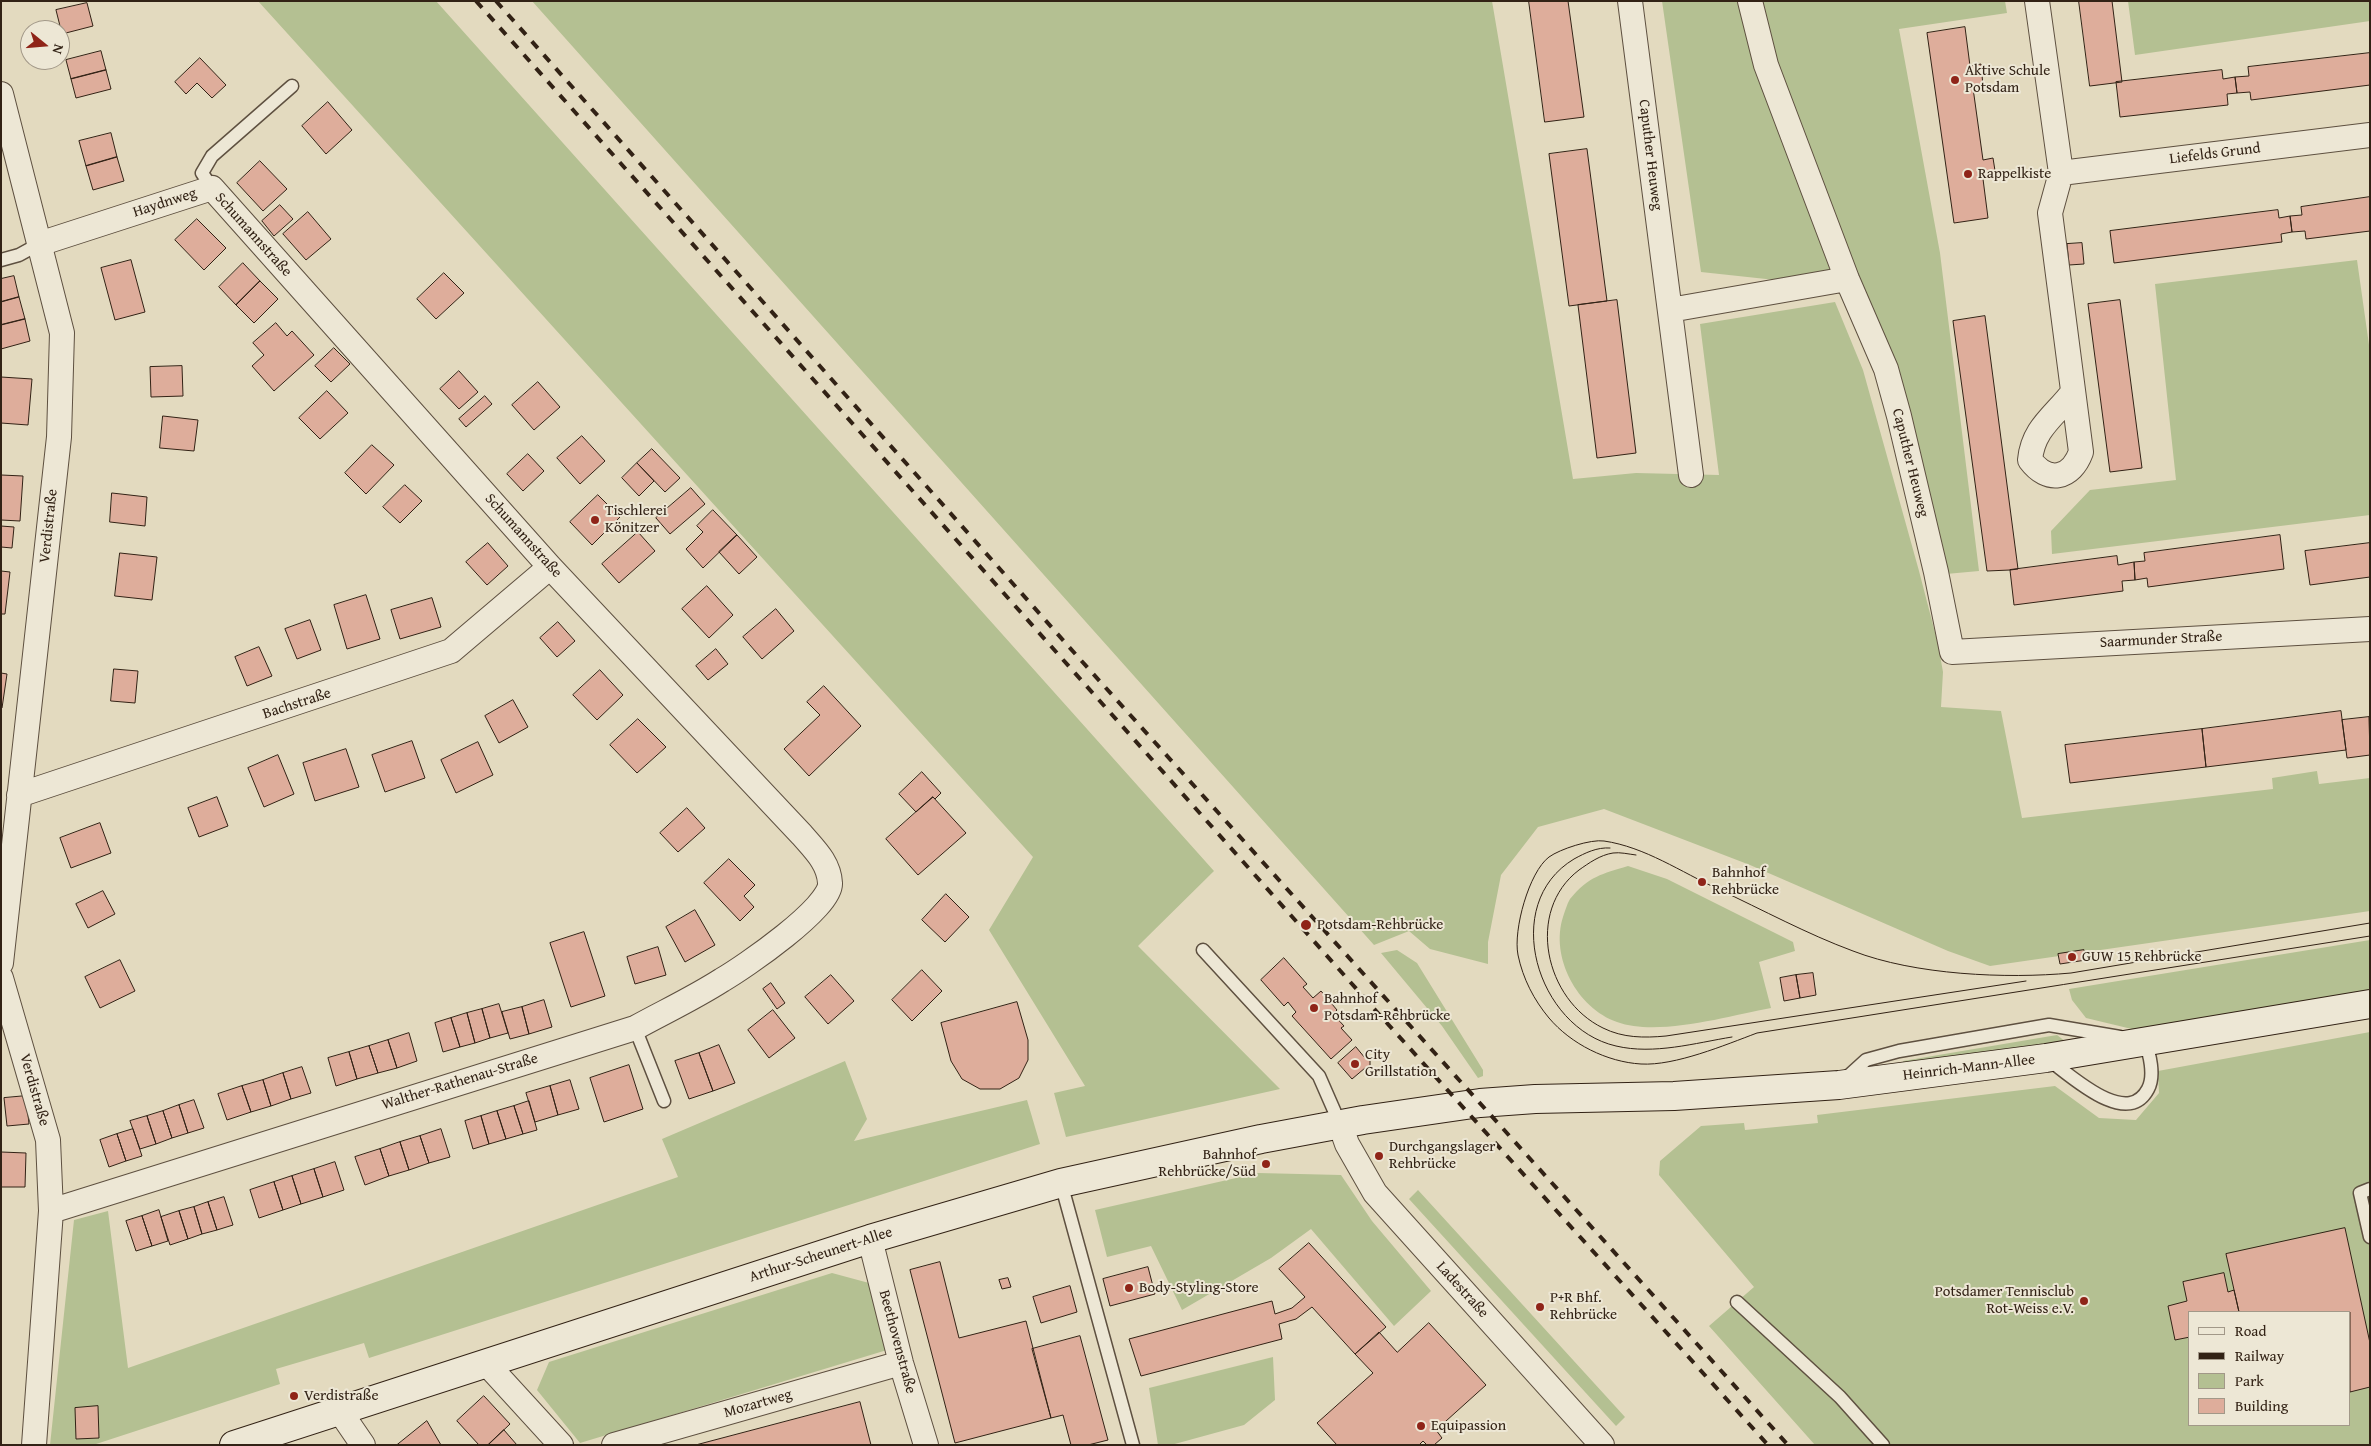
<!DOCTYPE html>
<html>
<head>
<meta charset="utf-8">
<style>
	body { margin:0 }
	#map { position:relative; width:2371px; height:1446px; overflow:hidden; background:#e3dabf; font-family:"Gentium Book Plus",serif }
	canvas { display:block }
	.frame { position:absolute; inset:0; border:2px solid #322215; pointer-events:none }
	.legend { position:absolute; left:2188px; top:1311px; width:162px; height:115px; box-sizing:border-box; background:#ede7d5; border:1px solid #a29888; margin:0; padding:6px 9px; list-style:none; font-size:15px; color:#322215 }
	.legend li { display:flex; align-items:center; gap:10px; height:25px }
	.legend b { width:25px; border:1px solid #a29888 }
	.north { position:absolute; left:20px; top:20px; width:50px; height:50px; box-sizing:border-box; background:#ede7d5; border:1px solid #a29888; border-radius:50%; rotate:107deg; font-size:14px; font-weight:700; line-height:20px; text-align:center; color:#322215 }
	.north::after { content:''; display:block; margin:auto; width:18px; height:22px; background:#8f2418; clip-path:polygon(50% 0,100% 100%,50% 72%,0 100%) }
</style>
</head>
<body>
<div id="map">
<canvas width="2371" height="1446"></canvas>
<div class="frame"></div>
<ul class="legend">
<li><b style="height:6px;background:#ede7d5"></b>Road</li>
<li><b style="height:6px;background:#322215"></b>Railway</li>
<li><b style="height:14px;background:#b4c092"></b>Park</li>
<li><b style="height:14px;background:#dead9b"></b>Building</li>
</ul>
<div class="north">N</div>
</div>
<script>
const ctx = document.querySelector('canvas').getContext('2d');
ctx.lineJoin = 'round';
function fillPath(path, color) { ctx.fillStyle = color; ctx.fill(path, 'evenodd'); }
function trace(path, color, width, dash) { ctx.strokeStyle = color; ctx.lineWidth = width; ctx.lineCap = dash ? 'butt' : 'round'; ctx.setLineDash(dash || []); ctx.stroke(path); }
function write(font, color, halo, rows, align = 'center') {
  ctx.font = font + ' "Gentium Book Plus",serif'; ctx.lineWidth = 4; ctx.setLineDash([]); ctx.textBaseline = 'middle'; ctx.strokeStyle = halo; ctx.fillStyle = color; for (const [text, x, y, turn = 0] of rows) {
    ctx.save(); ctx.translate(x, y); ctx.rotate((+turn || 0) * Math.PI / 180); ctx.textAlign = isNaN(turn) ? turn : align; if (halo) ctx.strokeText(text, 0, 0); ctx.fillText(text, 0, 0); ctx.restore();
  }
}
fillPath(new Path2D(`
	M 258,1 L 436,1 L 1214,871 L 1138,946 L 1280,1089 L 1066,1137 L 1054,1093 L 1085,1086 L 989,930 L 1033,857 Z
	M 532,1 L 1492,1 L 1573,479 L 1636,473 L 1719,475 L 1700,324 L 1835,302 L 1863,370 L 1919,571 L 1938,644 L 1943,672 L 1941,707 L 2001,711 L 2022,818 L 2273,789 L 2272,778 L 2317,771 L 2319,784 L 2370,778 L 2370,911 L 1990,966 L 1948,951 L 1750,865 L 1604,809 L 1538,827 L 1501,875 L 1488,942 L 1488,964 L 1430,949 L 1409,931 L 1374,945 Z
	M 1662,1 L 2005,1 L 2007,13 L 1899,29 L 1940,253 L 1979,571 L 1946,574 L 1859,289 L 1701,272 Z
	M 2128,1 L 2370,1 L 2370,21 L 2135,55 Z
	M 2357,260 L 2370,352 L 2370,515 L 2052,554 L 2051,531 L 2090,490 L 2176,480 L 2155,284 Z
	M 1628,866 L 1667,879 L 1793,942 L 1795,951 L 1759,962 L 1771,1008 C 1728,1016 1658,1037 1617,1022 C 1577,1008 1550,957 1563,917 C 1565,911 1567,904 1570,899 C 1589,876 1602,874 1628,866 Z
	M 2370,940 L 2370,990 L 2136,1030 L 2086,1018 L 2072,1000 L 2069,989 Z
	M 1397,950 L 1417,963 L 1483,1070 L 1483,1076 L 1478,1078 L 1442,1026 L 1381,953 Z
	M 2370,1032 L 2370,1445 L 1815,1445 L 1709,1326 L 1754,1287 L 1659,1175 L 1660,1161 L 1701,1126 L 1744,1123 L 1745,1130 L 1818,1123 L 1817,1115 L 2055,1086 L 2099,1118 L 2136,1120 L 2159,1093 L 2158,1071 ZM 2190,1312 L 2350,1312 L 2350,1425 L 2190,1425 Z
	M 2057,1035 L 2066,1042 L 1904,1067 L 1903,1061 Z
	M 845,1061 L 867,1119 L 854,1141 L 1027,1100 L 1040,1144 L 369,1358 L 364,1343 L 276,1369 L 280,1384 L 93,1445 L 50,1445 L 74,1220 L 108,1211 L 128,1368 L 678,1177 L 662,1139 Z
	M 1258,1173 L 1341,1175 L 1372,1221 L 1431,1291 L 1394,1326 L 1311,1229 L 1271,1258 L 1182,1310 L 1151,1246 L 1107,1257 L 1095,1210 Z
	M 1418,1190 L 1625,1417 L 1616,1426 L 1409,1199 Z
	M 832,1273 L 869,1283 L 887,1350 L 580,1443 L 537,1390 L 549,1362 Z
	M 1273,1357 L 1275,1400 L 1244,1425 L 1171,1445 L 1158,1445 L 1149,1388 Z`), '#b4c092');
const building = new Path2D(`
	M 1529,1 L 1568,1 L 1584,117 L 1545,122 Z
	M 2079,1 L 2112,1 L 2122,82 L 2090,86 Z
	M 87,3 L 93,26 L 62,34 L 56,10 Z
	M 1965,27 L 1970,66 L 1981,64 L 1983,86 L 1973,88 L 1983,160 L 1993,158 L 1996,177 L 1983,179 L 1988,218 L 1954,223 L 1927,33 Z
	M 101,51 L 106,70 L 71,79 L 66,60 Z
	M 2370,53 L 2370,85 L 2251,100 L 2250,92 L 2237,93 L 2235,77 L 2249,76 L 2248,67 Z
	M 200,58 L 226,85 L 212,98 L 197,83 L 186,94 L 175,82 Z
	M 106,70 L 111,89 L 76,98 L 71,79 Z
	M 2222,70 L 2223,79 L 2235,77 L 2237,93 L 2227,94 L 2228,105 L 2120,117 L 2116,82 Z
	M 328,102 L 352,130 L 326,154 L 302,126 Z
	M 111,133 L 117,157 L 86,166 L 79,141 Z
	M 1587,149 L 1607,301 L 1569,306 L 1549,154 Z
	M 117,157 L 124,181 L 93,190 L 86,166 Z
	M 260,161 L 287,189 L 263,211 L 237,183 Z
	M 2370,197 L 2370,231 L 2306,239 L 2305,231 L 2292,232 L 2290,216 L 2302,215 L 2301,207 Z
	M 280,205 L 293,219 L 274,236 L 262,221 Z
	M 2278,210 L 2279,218 L 2290,216 L 2292,232 L 2281,234 L 2282,242 L 2114,263 L 2110,231 Z
	M 308,212 L 331,239 L 306,260 L 283,234 Z
	M 197,219 L 226,248 L 204,270 L 175,240 Z
	M 2082,243 L 2084,264 L 2069,265 L 2067,244 Z
	M 131,260 L 145,312 L 115,320 L 101,268 Z
	M 243,263 L 260,281 L 236,305 L 219,287 Z
	M 444,273 L 464,293 L 436,319 L 417,299 Z
	M 14,276 L 19,297 L 1,302 L 1,279 Z
	M 260,281 L 278,299 L 254,323 L 236,305 Z
	M 19,297 L 25,319 L 1,325 L 1,302 Z
	M 1617,300 L 1636,453 L 1597,458 L 1578,305 Z
	M 2120,300 L 2142,468 L 2110,472 L 2088,304 Z
	M 1985,316 L 2018,569 L 2010,570 L 1987,571 L 1953,321 Z
	M 25,319 L 30,341 L 1,349 L 1,325 Z
	M 276,323 L 287,336 L 292,331 L 314,355 L 274,391 L 252,366 L 264,355 L 253,343 Z
	M 334,348 L 350,364 L 331,382 L 315,366 Z
	M 182,366 L 183,396 L 151,397 L 150,367 Z
	M 459,371 L 478,392 L 459,409 L 440,389 Z
	M 1,377 L 32,379 L 28,425 L 1,423 Z
	M 538,382 L 560,407 L 534,430 L 512,405 Z
	M 327,391 L 348,413 L 320,439 L 299,418 Z
	M 485,396 L 492,404 L 466,427 L 459,419 Z
	M 163,416 L 198,420 L 194,451 L 160,448 Z
	M 582,436 L 605,461 L 580,484 L 557,458 Z
	M 372,445 L 394,465 L 366,494 L 345,473 Z
	M 652,449 L 680,478 L 665,492 L 637,463 Z
	M 528,454 L 544,471 L 523,491 L 507,474 Z
	M 637,463 L 654,481 L 639,496 L 622,478 Z
	M 1,475 L 23,476 L 20,521 L 1,520 Z
	M 405,485 L 422,501 L 400,523 L 383,507 Z
	M 691,488 L 705,504 L 670,534 L 656,518 Z
	M 112,493 L 147,497 L 145,526 L 110,522 Z
	M 598,495 L 620,517 L 592,545 L 570,522 Z
	M 713,510 L 737,535 L 703,568 L 686,549 L 703,532 L 697,526 Z
	M 1,526 L 14,527 L 12,548 L 1,547 Z
	M 638,532 L 655,551 L 619,583 L 602,564 Z
	M 737,535 L 757,557 L 739,574 L 719,552 Z
	M 2280,535 L 2284,569 L 2148,587 L 2147,578 L 2135,580 L 2134,562 L 2145,561 L 2144,553 Z
	M 488,543 L 508,566 L 487,585 L 466,562 Z
	M 2370,543 L 2370,577 L 2310,585 L 2305,551 Z
	M 120,553 L 157,557 L 152,600 L 115,596 Z
	M 2117,556 L 2118,565 L 2134,562 L 2135,580 L 2122,581 L 2123,591 L 2014,605 L 2010,570 Z
	M 1,571 L 10,572 L 5,614 L 1,614 Z
	M 707,586 L 733,615 L 709,638 L 682,609 Z
	M 366,595 L 380,639 L 347,649 L 334,605 Z
	M 432,598 L 441,627 L 400,639 L 391,610 Z
	M 776,609 L 794,631 L 762,659 L 743,637 Z
	M 310,620 L 321,650 L 297,659 L 285,629 Z
	M 558,622 L 575,641 L 557,657 L 540,638 Z
	M 259,647 L 272,676 L 247,686 L 235,657 Z
	M 716,649 L 728,664 L 708,680 L 696,666 Z
	M 114,669 L 138,671 L 135,703 L 111,701 Z
	M 600,670 L 623,695 L 597,720 L 573,695 Z
	M 1,673 L 7,674 L 2,708 L 1,708 Z
	M 824,686 L 861,726 L 809,776 L 784,749 L 820,715 L 807,702 Z
	M 513,700 L 528,727 L 499,743 L 485,716 Z
	M 2341,711 L 2346,750 L 2206,767 L 2202,729 Z
	M 2369,717 L 2370,755 L 2347,758 L 2342,720 Z
	M 638,719 L 666,747 L 637,773 L 610,745 Z
	M 2202,729 L 2206,767 L 2070,783 L 2065,745 Z
	M 412,741 L 425,778 L 385,792 L 372,755 Z
	M 478,742 L 493,775 L 456,793 L 441,760 Z
	M 346,749 L 359,787 L 315,801 L 303,763 Z
	M 278,755 L 294,794 L 264,807 L 248,768 Z
	M 922,772 L 941,793 L 935,799 L 933,797 L 916,812 L 899,794 Z
	M 217,797 L 228,826 L 199,837 L 188,808 Z
	M 933,797 L 966,833 L 918,875 L 886,839 Z
	M 687,808 L 705,828 L 678,852 L 660,833 Z
	M 100,823 L 111,853 L 71,868 L 60,838 Z
	M 729,859 L 755,885 L 744,896 L 754,907 L 740,921 L 704,883 Z
	M 103,891 L 115,914 L 88,928 L 76,904 Z
	M 946,894 L 969,917 L 945,942 L 922,920 Z
	M 695,910 L 715,945 L 685,962 L 666,927 Z
	M 584,932 L 605,996 L 571,1007 L 550,943 Z
	M 658,947 L 666,975 L 635,984 L 627,957 Z
	M 2084,950 L 2086,960 L 2060,964 L 2058,954 Z
	M 1284,958 L 1307,984 L 1303,987 L 1313,998 L 1321,991 L 1337,1010 L 1333,1014 L 1344,1026 L 1341,1028 L 1352,1040 L 1331,1059 L 1292,1016 L 1296,1012 L 1288,1002 L 1284,1006 L 1261,980 Z
	M 120,960 L 135,991 L 100,1008 L 85,977 Z
	M 922,970 L 942,991 L 912,1021 L 892,1000 Z
	M 1813,973 L 1816,995 L 1800,998 L 1796,975 Z
	M 831,975 L 854,1001 L 828,1024 L 805,997 Z
	M 1796,975 L 1800,998 L 1784,1001 L 1780,978 Z
	M 771,983 L 785,1003 L 777,1009 L 763,989 Z
	M 544,1000 L 552,1027 L 529,1034 L 522,1007 Z
	M 1017,1002 L 1028,1040 L 1028,1060 L 1019,1078 L 1000,1089 L 980,1089 L 962,1079 L 951,1061 L 941,1023 Z
	M 499,1004 L 508,1033 L 490,1038 L 482,1009 Z
	M 522,1007 L 529,1034 L 510,1039 L 502,1012 Z
	M 482,1009 L 490,1038 L 475,1043 L 467,1013 Z
	M 773,1010 L 795,1038 L 769,1058 L 748,1030 Z
	M 467,1013 L 475,1043 L 460,1047 L 451,1018 Z
	M 451,1018 L 460,1047 L 443,1052 L 435,1023 Z
	M 409,1033 L 417,1061 L 397,1068 L 388,1040 Z
	M 388,1040 L 397,1068 L 378,1073 L 369,1046 Z
	M 719,1045 L 735,1083 L 713,1091 L 699,1053 Z
	M 369,1046 L 378,1073 L 357,1079 L 349,1052 Z
	M 1356,1047 L 1365,1058 L 1370,1058 L 1370,1068 L 1365,1068 L 1352,1079 L 1338,1063 Z
	M 349,1052 L 357,1079 L 336,1086 L 328,1058 Z
	M 699,1053 L 713,1091 L 689,1099 L 675,1061 Z
	M 629,1065 L 643,1109 L 604,1122 L 590,1078 Z
	M 302,1067 L 311,1093 L 291,1099 L 283,1073 Z
	M 283,1073 L 291,1099 L 271,1106 L 263,1080 Z
	M 263,1080 L 271,1106 L 251,1112 L 242,1086 Z
	M 570,1080 L 579,1109 L 558,1115 L 550,1086 Z
	M 242,1086 L 251,1112 L 227,1120 L 218,1094 Z
	M 550,1086 L 558,1115 L 535,1122 L 526,1093 Z
	M 26,1096 L 29,1124 L 7,1126 L 4,1098 Z
	M 194,1100 L 204,1128 L 188,1133 L 179,1105 Z
	M 529,1101 L 537,1130 L 523,1134 L 514,1106 Z
	M 179,1105 L 188,1133 L 172,1138 L 163,1111 Z
	M 514,1106 L 523,1134 L 506,1139 L 497,1111 Z
	M 163,1111 L 172,1138 L 156,1144 L 147,1116 Z
	M 497,1111 L 506,1139 L 489,1144 L 481,1116 Z
	M 147,1116 L 156,1144 L 140,1149 L 130,1121 Z
	M 481,1116 L 489,1144 L 473,1149 L 465,1121 Z
	M 133,1129 L 142,1156 L 126,1161 L 117,1134 Z
	M 441,1129 L 450,1157 L 429,1163 L 420,1136 Z
	M 117,1134 L 126,1161 L 109,1167 L 100,1140 Z
	M 420,1136 L 429,1163 L 409,1170 L 400,1142 Z
	M 400,1142 L 409,1170 L 389,1176 L 380,1149 Z
	M 380,1149 L 389,1176 L 365,1185 L 355,1157 Z
	M 1,1152 L 26,1153 L 25,1187 L 1,1187 Z
	M 335,1162 L 344,1190 L 323,1197 L 314,1169 Z
	M 314,1169 L 323,1197 L 301,1204 L 292,1176 Z
	M 292,1176 L 301,1204 L 283,1210 L 274,1182 Z
	M 274,1182 L 283,1210 L 259,1218 L 250,1190 Z
	M 224,1197 L 233,1225 L 217,1230 L 208,1202 Z
	M 208,1202 L 217,1230 L 202,1234 L 194,1207 Z
	M 194,1207 L 202,1234 L 188,1239 L 179,1211 Z
	M 159,1210 L 168,1241 L 152,1246 L 142,1216 Z
	M 179,1211 L 188,1239 L 170,1245 L 161,1217 Z
	M 142,1216 L 152,1246 L 136,1251 L 126,1221 Z
	M 2345,1228 L 2370,1343 L 2370,1387 L 2350,1392 L 2350,1312 L 2239,1312 L 2226,1254 Z
	M 1309,1243 L 1386,1327 L 1355,1354 L 1312,1307 L 1296,1319 L 1279,1324 L 1282,1339 L 1141,1376 L 1129,1339 L 1272,1301 L 1275,1314 L 1292,1308 L 1305,1297 L 1279,1269 Z
	M 940,1262 L 959,1338 L 1026,1321 L 1051,1418 L 955,1443 L 910,1270 Z
	M 1148,1267 L 1155,1294 L 1110,1306 L 1103,1279 Z
	M 2224,1273 L 2228,1292 L 2234,1290 L 2239,1312 L 2190,1312 L 2190,1337 L 2175,1340 L 2168,1306 L 2187,1301 L 2183,1282 Z
	M 1008,1278 L 1011,1287 L 1002,1289 L 999,1280 Z
	M 1070,1286 L 1077,1312 L 1041,1323 L 1033,1297 Z
	M 1429,1323 L 1486,1385 L 1436,1430 L 1442,1438 L 1434,1445 L 1427,1445 L 1423,1441 L 1419,1445 L 1337,1445 L 1317,1423 L 1373,1373 L 1355,1354 L 1379,1332 L 1397,1352 Z
	M 1080,1336 L 1108,1440 L 1088,1445 L 1071,1445 L 1063,1415 L 1051,1418 L 1032,1349 Z
	M 484,1396 L 510,1424 L 488,1445 L 479,1445 L 457,1421 Z
	M 860,1402 L 871,1445 L 696,1445 Z
	M 98,1406 L 99,1438 L 76,1439 L 75,1408 Z
	M 427,1421 L 441,1445 L 397,1445 Z
	M 504,1430 L 517,1445 L 488,1445 Z`);
fillPath(building, '#dead9b');
trace(building, '#322215', 1);
const lane = new Path2D(`
	M 212,188 L 202,173 L 212,156 L 292,86
	M 1,260 L 19,255 L 39,244
	M 1203,950 L 1319,1076 L 1340,1124
	M 635,1028 L 664,1101
	M 2048,1059 C 2070,1075 2127,1129 2148,1089 C 2155,1076 2150,1053 2144,1041
	M 1844,1080 L 1866,1060 L 1899,1051 L 2049,1025 L 2120,1037
	M 1061,1183 L 1133,1445
	M 2370,1189 L 2360,1193 L 2370,1237
	M 1737,1302 L 1840,1397 L 1883,1445`);
const street = new Path2D(`
	M 1630,1 L 1691,475
	M 1750,1 L 1766,65 L 1847,279 L 1886,369 L 1899,416 L 1936,572 L 1952,652 L 2370,629
	M 2037,1 L 2061,173 L 2370,135
	M 1,94 L 62,333 L 59,437 L 1,963
	M 2061,173 L 2050,213 L 2081,452 C 2071,479 2048,484 2030,460 C 2033,428 2055,416 2073,392
	M 39,244 L 212,188 L 550,567 L 802,835 C 815,850 829,863 830,883 C 832,907 743,968 722,980 C 694,998 664,1012 635,1028 L 51,1211
	M 1670,310 L 1847,279
	M 19,795 L 451,651 L 550,567
	M 1,978 L 48,1140 L 51,1211 L 34,1445
	M 1340,1124 L 1347,1144 L 1375,1193 L 1602,1445
	M 870,1239 L 901,1363 L 926,1445
	M 486,1363 L 561,1445
	M 339,1410 L 363,1445
	M 614,1445 L 901,1363`);
const secondary = new Path2D(`
	M 234,1445 L 870,1239 L 1061,1183 L 1261,1139 L 1363,1120 L 1480,1103 L 1535,1099 L 1674,1096 L 1839,1085 L 2046,1058 L 2370,1004`);
trace(lane, '#5e5040', 15);
trace(street, '#5e5040', 26);
trace(secondary, '#322215', 30);
trace(lane, '#ede7d5', 12);
trace(street, '#ede7d5', 24);
trace(secondary, '#ede7d5', 28);
trace(new Path2D(`
	M 1610,848 C 1597,847 1585,853 1574,859 C 1499,904 1537,1028 1616,1046 C 1654,1055 1695,1043 1732,1037
	M 1636,855 C 1628,854 1620,852 1613,853 C 1600,855 1589,863 1579,870 C 1525,911 1545,1000 1603,1028 C 1623,1038 1644,1038 1666,1036 L 2026,981
	M 2370,923 L 2071,973 C 2006,979 1915,975 1853,951 C 1807,934 1763,910 1718,889 C 1681,872 1645,847 1604,841 C 1591,839 1560,849 1549,857 C 1529,872 1513,930 1518,955 C 1523,979 1534,1000 1549,1018 C 1571,1044 1607,1062 1641,1064 C 1675,1066 1725,1045 1757,1033 L 2370,936`), '#322215', 1);
trace(new Path2D(`
	M 476,1 L 1377,1012 L 1768,1445
	M 496,1 L 1078,657 L 1788,1445`), '#322215', 4, [9, 9]);
for (const [x, y, r, color] of [
	[1955,80,5,"#8f2418"],
	[1968,174,5,"#8f2418"],
	[595,520,5,"#8f2418"],
	[1702,882,5,"#8f2418"],
	[1306,925,6,"#8f2418"],
	[2072,957,5,"#8f2418"],
	[1314,1008,5,"#8f2418"],
	[1355,1064,5,"#8f2418"],
	[1379,1156,5,"#8f2418"],
	[1266,1164,5,"#8f2418"],
	[1129,1288,5,"#8f2418"],
	[2084,1301,5,"#8f2418"],
	[1540,1307,5,"#8f2418"],
	[294,1396,5,"#8f2418"],
	[1421,1426,5,"#8f2418"]
]) { const dot = new Path2D(); dot.arc(x, y, r, 0, 2 * Math.PI); ctx.fillStyle = color; ctx.fill(dot); trace(dot, '#ede7d5', 2); }
write('15px', '#322215', '#ede7d5', [
	["Aktive Schule",1965,71],
	["Potsdam",1965,88],
	["Rappelkiste",1978,174],
	["Tischlerei",605,511],
	["Könitzer",605,528],
	["Bahnhof",1712,873],
	["Rehbrücke",1712,890],
	["Potsdam-Rehbrücke",1317,925],
	["GUW 15 Rehbrücke",2082,957],
	["Bahnhof",1324,999],
	["Potsdam-Rehbrücke",1324,1016],
	["City",1365,1055],
	["Grillstation",1365,1072],
	["Durchgangslager",1389,1147],
	["Rehbrücke",1389,1164],
	["Bahnhof",1256,1155,"right"],
	["Rehbrücke/Süd",1256,1172,"right"],
	["Body-Styling-Store",1139,1288],
	["Potsdamer Tennisclub",2074,1292,"right"],
	["Rot-Weiss e.V.",2074,1309,"right"],
	["P+R Bhf.",1550,1298],
	["Rehbrücke",1550,1315],
	["Verdistraße",304,1396],
	["Equipassion",1431,1426]
], 'left');
write('15px', '#322215', '#ede7d5', [
	["Liefelds Grund",2215,154,-7],
	["Caputher Heuweg",1650,155,83],
	["Haydnweg",165,203,-18],
	["Schumannstraße",253,235,48],
	["Caputher Heuweg",1910,463,76],
	["Verdistraße",49,526,-84],
	["Schumannstraße",523,536,48],
	["Saarmunder Straße",2161,640,-3],
	["Bachstraße",297,704,-18],
	["Heinrich-Mann-Allee",1969,1068,-7],
	["Walther-Rathenau-Straße",460,1082,-17],
	["Verdistraße",34,1090,74],
	["Arthur-Scheunert-Allee",821,1255,-18],
	["Ladestraße",1462,1290,48],
	["Beethovenstraße",897,1342,75],
	["Mozartweg",758,1404,-16]
]);
</script>
</body>
</html>
